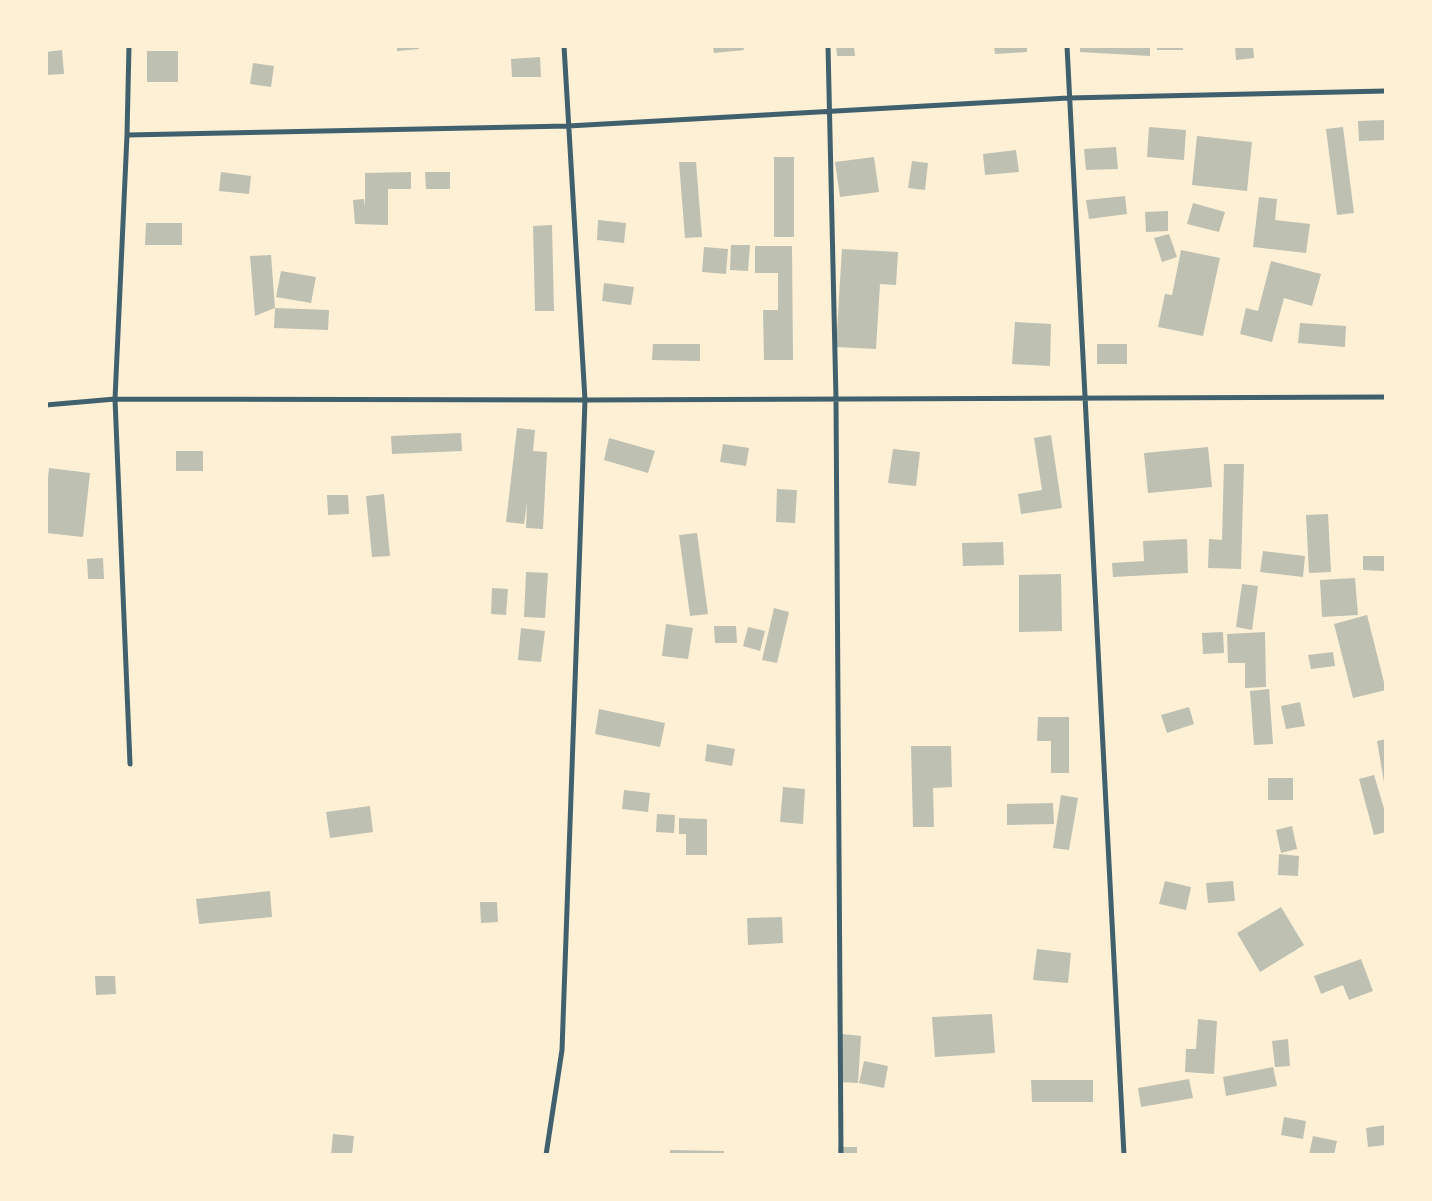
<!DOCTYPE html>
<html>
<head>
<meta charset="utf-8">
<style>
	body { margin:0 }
	#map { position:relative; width:1432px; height:1201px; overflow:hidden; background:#fdf0d5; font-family:Roboto,sans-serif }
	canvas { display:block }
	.frame { position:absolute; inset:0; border:48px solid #fdf0d5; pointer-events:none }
</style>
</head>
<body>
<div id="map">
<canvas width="1432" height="1201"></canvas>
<div class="frame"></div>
</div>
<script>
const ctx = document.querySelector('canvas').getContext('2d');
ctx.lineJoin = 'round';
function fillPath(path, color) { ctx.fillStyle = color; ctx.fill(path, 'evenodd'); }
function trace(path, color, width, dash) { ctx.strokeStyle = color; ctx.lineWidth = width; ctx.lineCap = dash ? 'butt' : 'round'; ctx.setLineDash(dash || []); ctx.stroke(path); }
fillPath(new Path2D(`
	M 397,46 L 419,46 L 419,49 L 397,51 Z
	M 713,46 L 743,46 L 744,50 L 714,53 Z
	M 836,46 L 854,46 L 855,56 L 837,56 Z
	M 994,46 L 1027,46 L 1027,52 L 995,54 Z
	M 1080,46 L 1150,46 L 1150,56 L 1080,52 Z
	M 1157,46 L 1183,46 L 1183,50 L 1157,50 Z
	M 1235,46 L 1253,46 L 1254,58 L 1236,60 Z
	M 62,50 L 64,74 L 46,75 L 46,52 Z
	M 147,51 L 178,51 L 178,82 L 147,82 Z
	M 540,57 L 541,77 L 512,77 L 511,59 Z
	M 253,63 L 274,66 L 271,87 L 250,84 Z
	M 1386,120 L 1386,140 L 1359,141 L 1358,121 Z
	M 1149,127 L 1186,130 L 1184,160 L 1147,157 Z
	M 1343,127 L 1354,213 L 1337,215 L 1326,129 Z
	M 1197,136 L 1252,142 L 1247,191 L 1192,185 Z
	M 1116,147 L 1118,169 L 1086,170 L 1084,149 Z
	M 1016,150 L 1019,172 L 985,175 L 983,154 Z
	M 774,157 L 794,157 L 794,237 L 774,237 Z
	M 874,157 L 879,192 L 840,197 L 835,162 Z
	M 912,161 L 928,163 L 925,190 L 908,188 Z
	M 679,162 L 696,162 L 702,237 L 685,238 Z
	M 221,172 L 251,176 L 249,194 L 219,191 Z
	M 411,172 L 411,189 L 388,189 L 388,225 L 355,224 L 353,200 L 364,199 L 365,207 L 365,173 Z
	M 425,172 L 450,172 L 450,189 L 426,189 Z
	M 1125,196 L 1127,214 L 1089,219 L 1086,200 Z
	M 1259,197 L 1277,199 L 1275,220 L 1310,224 L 1306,253 L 1253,247 Z
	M 1193,203 L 1225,212 L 1219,232 L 1187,224 Z
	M 1168,211 L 1168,231 L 1146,232 L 1145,212 Z
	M 598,220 L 626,223 L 624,243 L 597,240 Z
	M 146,223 L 182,223 L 182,245 L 145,245 Z
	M 552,225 L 554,311 L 535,311 L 533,226 Z
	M 1169,234 L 1177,257 L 1162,262 L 1154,238 Z
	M 731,245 L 750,245 L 748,271 L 730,270 Z
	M 755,246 L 792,246 L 793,360 L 764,360 L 763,310 L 778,310 L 778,273 L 755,273 Z
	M 704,247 L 728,249 L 726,274 L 702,272 Z
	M 842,249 L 898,252 L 896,285 L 880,284 L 876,349 L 836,347 Z
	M 1181,250 L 1220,258 L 1203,336 L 1158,327 L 1165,294 L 1172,295 Z
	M 271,255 L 275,308 L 255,316 L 250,256 Z
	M 1271,261 L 1321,274 L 1312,306 L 1284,298 L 1272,342 L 1240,334 L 1246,308 L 1258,311 Z
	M 281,271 L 316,277 L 311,303 L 276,297 Z
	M 604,283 L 634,287 L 631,305 L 602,301 Z
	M 275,308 L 329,310 L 328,330 L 274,328 Z
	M 1015,322 L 1051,324 L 1050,366 L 1012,364 Z
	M 1300,323 L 1346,326 L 1345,347 L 1298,343 Z
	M 653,344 L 700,344 L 700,361 L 652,360 Z
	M 1097,344 L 1127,344 L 1127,364 L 1097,364 Z
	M 517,428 L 535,430 L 533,451 L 547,452 L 543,529 L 526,528 L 527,503 L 524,524 L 506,522 Z
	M 461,433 L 462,451 L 392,454 L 391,436 Z
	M 1051,435 L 1062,508 L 1021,514 L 1018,494 L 1042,490 L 1034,438 Z
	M 609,438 L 655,451 L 648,473 L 604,460 Z
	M 723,444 L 749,448 L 746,466 L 720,462 Z
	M 1208,447 L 1212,487 L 1148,493 L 1144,453 Z
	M 893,449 L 920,452 L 916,486 L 888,483 Z
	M 176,451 L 203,451 L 203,471 L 176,471 Z
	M 1224,464 L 1244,464 L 1241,569 L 1208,568 L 1209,539 L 1222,540 Z
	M 49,468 L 90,473 L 83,537 L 46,533 L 46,497 Z
	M 777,489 L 797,490 L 795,523 L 776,522 Z
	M 384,494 L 390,556 L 372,557 L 366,496 Z
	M 327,495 L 348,495 L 349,514 L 328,515 Z
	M 1328,514 L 1331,572 L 1309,573 L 1306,515 Z
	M 697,533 L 708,614 L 690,616 L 679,535 Z
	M 1187,539 L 1188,573 L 1113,577 L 1112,563 L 1144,561 L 1143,541 Z
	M 1003,542 L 1004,565 L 963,566 L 962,543 Z
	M 1263,551 L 1305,556 L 1303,577 L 1260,572 Z
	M 1363,556 L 1385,556 L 1384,571 L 1363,570 Z
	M 103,558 L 104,579 L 88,579 L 87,559 Z
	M 526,572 L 548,573 L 545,618 L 524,617 Z
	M 1061,574 L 1062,631 L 1019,632 L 1019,575 Z
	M 1355,578 L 1358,615 L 1322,617 L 1320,580 Z
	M 1242,584 L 1258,586 L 1252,630 L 1236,627 Z
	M 492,588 L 508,589 L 506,615 L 491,614 Z
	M 774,608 L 789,612 L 777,663 L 762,660 Z
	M 1367,615 L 1386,690 L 1353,698 L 1334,624 Z
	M 666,624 L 693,628 L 688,659 L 662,656 Z
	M 714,626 L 736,626 L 737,643 L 715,643 Z
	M 748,627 L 765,631 L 760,651 L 743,646 Z
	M 521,628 L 545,631 L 541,662 L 518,660 Z
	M 1223,632 L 1224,653 L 1203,654 L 1202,633 Z
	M 1265,632 L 1266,687 L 1245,688 L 1245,663 L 1228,663 L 1227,634 Z
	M 1333,652 L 1335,666 L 1311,669 L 1308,655 Z
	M 1269,689 L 1273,744 L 1254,745 L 1250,691 Z
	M 1300,702 L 1305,726 L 1286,729 L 1281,706 Z
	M 1189,707 L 1194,724 L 1167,733 L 1161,715 Z
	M 599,709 L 665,723 L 660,747 L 595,734 Z
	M 1038,717 L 1069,717 L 1069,773 L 1051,773 L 1051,741 L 1037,741 Z
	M 1386,739 L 1386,787 L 1385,788 L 1377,741 Z
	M 707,744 L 735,749 L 732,766 L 705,761 Z
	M 911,746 L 951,746 L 952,787 L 933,788 L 934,827 L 913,827 Z
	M 1374,775 L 1386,815 L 1386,832 L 1374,835 L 1359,779 Z
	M 1268,778 L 1293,778 L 1293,800 L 1268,800 Z
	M 783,787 L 805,789 L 803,824 L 780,822 Z
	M 624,790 L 650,793 L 648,812 L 622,809 Z
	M 1061,795 L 1078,798 L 1069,850 L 1053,848 Z
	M 1053,803 L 1054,824 L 1007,825 L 1007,804 Z
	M 370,806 L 373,832 L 330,838 L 326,812 Z
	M 657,814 L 675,815 L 674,833 L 656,832 Z
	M 679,818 L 707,819 L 707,855 L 686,855 L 686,834 L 679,834 Z
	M 1292,826 L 1297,849 L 1281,853 L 1276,830 Z
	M 1279,854 L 1299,856 L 1298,876 L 1278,875 Z
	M 1165,881 L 1191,887 L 1186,910 L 1159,904 Z
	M 1233,881 L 1235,901 L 1208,903 L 1206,883 Z
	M 270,891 L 272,917 L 199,924 L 196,899 Z
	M 480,902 L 497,902 L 498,922 L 481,923 Z
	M 1281,907 L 1304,945 L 1260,972 L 1237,933 Z
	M 782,917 L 783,943 L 748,945 L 747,918 Z
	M 1037,949 L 1071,953 L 1068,983 L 1033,980 Z
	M 1361,959 L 1373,991 L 1349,1000 L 1343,985 L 1321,994 L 1314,976 Z
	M 95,976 L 115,976 L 116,994 L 96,995 Z
	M 992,1014 L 995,1053 L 935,1057 L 932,1017 Z
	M 1198,1019 L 1217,1021 L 1214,1074 L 1185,1072 L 1186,1049 L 1196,1049 Z
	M 842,1034 L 861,1036 L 858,1083 L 838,1082 Z
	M 1288,1039 L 1290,1066 L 1275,1067 L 1272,1041 Z
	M 864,1061 L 888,1066 L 884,1088 L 859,1083 Z
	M 1273,1067 L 1277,1086 L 1226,1096 L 1223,1077 Z
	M 1189,1079 L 1193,1098 L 1141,1107 L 1138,1088 Z
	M 1031,1080 L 1093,1080 L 1093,1102 L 1032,1102 Z
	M 1284,1117 L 1306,1121 L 1303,1139 L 1281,1135 Z
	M 1386,1125 L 1386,1145 L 1368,1147 L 1366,1128 Z
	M 333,1134 L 354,1136 L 352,1155 L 331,1155 Z
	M 1313,1136 L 1337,1141 L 1334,1155 L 1309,1155 Z
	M 838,1147 L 857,1147 L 857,1155 L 838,1155 Z
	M 670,1150 L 724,1151 L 724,1155 L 670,1155 Z`), '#bec0b2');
trace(new Path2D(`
	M 129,46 L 127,135 L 115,399 L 130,764
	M 828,46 L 836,399 L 841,1155
	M 1067,46 L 1124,1155
	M 127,135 L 568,126 L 1068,98 L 1386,91
	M 46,405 L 115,399 L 585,400 L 1386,397
	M 546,1155 L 562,1050 L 585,400 L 564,46`), '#3f606c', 5);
</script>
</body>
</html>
